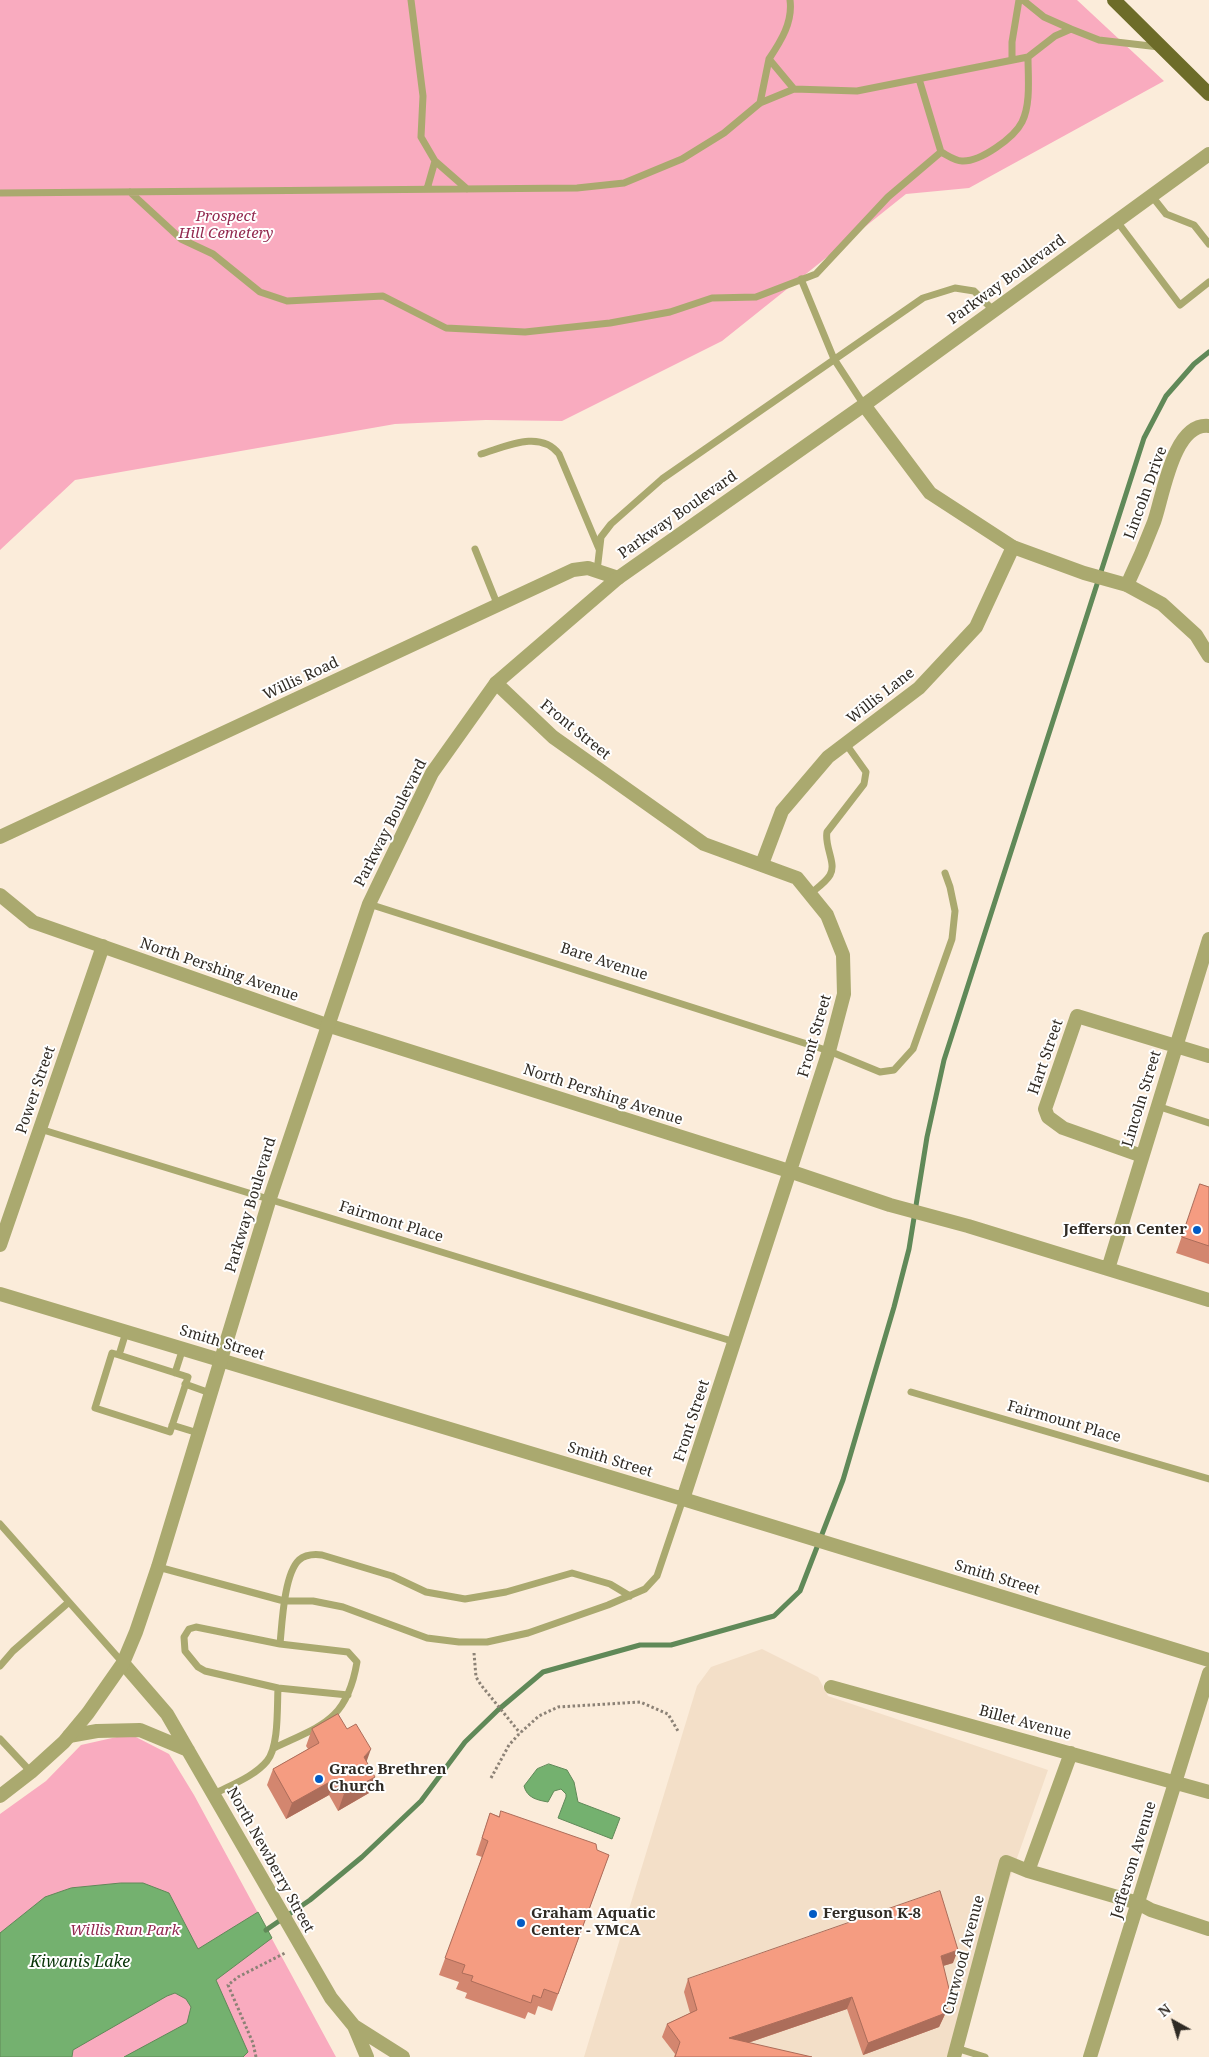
<!DOCTYPE html>
<html>
<head>
<meta charset="utf-8">
<style>
	body { margin:0 }
	#map { position:relative; width:1209px; height:2057px; overflow:hidden; background:#fbecda; font-family:"Noto Serif",serif }
	canvas { display:block }
	.north { position:absolute; left:1149px; top:1997px; width:50px; height:50px; -webkit-text-stroke:4px #fff; paint-order:stroke; rotate:321deg; font-size:14px; font-weight:700; line-height:20px; text-align:center; color:#302b24 }
	.north::after { content:''; display:block; margin:auto; width:18px; height:22px; background:#302b24; clip-path:polygon(50% 0,100% 100%,50% 72%,0 100%) }
</style>
</head>
<body>
<div id="map">
<canvas width="1209" height="2057"></canvas>
<div class="north">N</div>
</div>
<script>
const ctx = document.querySelector('canvas').getContext('2d');
ctx.lineJoin = 'round';
function fillPath(path, color) { ctx.fillStyle = color; ctx.fill(path, 'evenodd'); }
function trace(path, color, width, dash) { ctx.strokeStyle = color; ctx.lineWidth = width; ctx.lineCap = dash ? 'butt' : 'round'; ctx.setLineDash(dash || []); ctx.stroke(path); }
function write(font, color, halo, rows, align = 'center') {
  ctx.font = font + ' "Noto Serif",serif'; ctx.lineWidth = 4; ctx.setLineDash([]); ctx.textBaseline = 'middle'; ctx.strokeStyle = halo; ctx.fillStyle = color; for (const [text, x, y, turn = 0] of rows) {
    ctx.save(); ctx.translate(x, y); ctx.rotate((+turn || 0) * Math.PI / 180); ctx.textAlign = isNaN(turn) ? turn : align; if (halo) ctx.strokeText(text, 0, 0); ctx.fillText(text, 0, 0); ctx.restore();
  }
}
fillPath(new Path2D(`
	M 762,1649 L 818,1677 L 828,1696 L 1048,1770 L 947,2057 L 584,2057 L 697,1686 L 711,1667 Z`), '#f3dfc8');
fillPath(new Path2D(`
	M 0,0 L 1077,0 L 1164,81 L 969,188 L 906,194 L 722,341 L 562,421 L 486,420 L 395,424 L 75,480 L 0,550 Z
	M 130,1734 L 169,1754 L 194,1795 L 336,2057 L 0,2057 L 0,1814 L 46,1781 L 81,1745 Z`), '#f9abbf');
const water = new Path2D(`
	M 549,1764 L 567,1770 L 574,1782 L 578,1802 L 620,1818 L 612,1839 L 558,1818 L 566,1797 L 566,1794 L 561,1789 L 554,1791 L 548,1802 C 537,1800 527,1798 524,1786 L 537,1769 Z
	M 121,1883 L 143,1883 L 169,1893 L 198,1949 L 258,1912 L 272,1938 L 216,1980 L 248,2052 L 243,2057 L 124,2057 L 187,2023 L 191,2007 L 186,1999 L 175,1993 L 167,1996 L 73,2050 L 72,2057 L 0,2057 L 0,1933 L 45,1897 L 71,1888 Z`);
fillPath(water, '#74b16f');
trace(water, '#608958', 1);
trace(new Path2D(`
	M 266,1930 L 310,1900 L 362,1857 L 421,1801 L 465,1742 L 498,1710 L 543,1672 L 640,1645 L 671,1645 L 774,1616 L 800,1591 L 843,1480 L 894,1307 L 909,1249 L 927,1137 L 944,1060 L 1144,438 L 1166,396 L 1194,364 L 1209,352`), '#608958', 5);
trace(new Path2D(`
	M 474,1653 L 476,1677 L 481,1685 L 520,1733
	M 491,1778 L 509,1745 L 520,1733 L 539,1716 L 558,1707 L 640,1702 L 668,1714 L 678,1731
	M 256,2057 L 253,2043 L 228,1985 L 238,1977 L 285,1953`), '#8c8276', 3, [2.5, 2.5]);
trace(new Path2D(`
	M 411,0 L 423,96 L 421,137 L 435,161 L 467,189
	M 790,0 C 793,22 781,41 769,59 L 794,89
	M 1023,0 L 1044,17 L 1071,29
	M 1012,60 L 1012,42 L 1019,0
	M 760,103 L 769,59
	M 941,152 C 947,155 955,161 962,161 C 980,162 1014,138 1022,122 C 1031,104 1028,77 1028,57 L 1055,36 L 1071,29 L 1099,40 L 1159,47
	M 427,189 L 435,161
	M 130,192 L 181,239 L 213,254 L 260,292 L 287,301 L 383,296 L 446,328 L 525,332 L 610,323 L 670,312 L 712,298 L 756,297 L 816,274 L 888,197 L 941,152 L 919,79
	M 0,193 L 577,188 L 624,183 L 682,159 L 724,133 L 760,103 L 794,89 L 857,91 L 1028,57
	M 1151,195 L 1166,214 L 1194,225 L 1209,244
	M 1116,220 L 1180,305 L 1209,282
	M 801,279 L 834,359 L 864,405
	M 481,454 C 505,447 540,429 559,454 L 599,549
	M 475,549 L 498,606
	M 597,571 L 601,537 L 611,524 L 662,479 L 923,298 L 955,288 L 974,291 L 993,310
	M 810,894 C 817,888 826,882 830,875 C 837,864 824,846 827,832 L 864,784 L 866,772 L 846,744
	M 369,904 L 829,1051 L 880,1072 L 894,1070 L 913,1049 L 952,939 L 955,911 L 950,887 L 945,873
	M 1157,1106 L 1209,1123
	M 40,1129 L 735,1342
	M 119,1355 L 188,1377 L 170,1432 L 95,1408 L 112,1353 L 119,1355 L 126,1332
	M 175,1373 L 183,1348
	M 185,1384 L 210,1393
	M 911,1392 L 1209,1479
	M 172,1425 L 198,1433
	M 0,1524 L 69,1602
	M 158,1567 L 284,1601 L 313,1601 L 343,1607 L 427,1638 L 459,1642 L 487,1642 L 528,1633 L 608,1605 L 645,1589 L 657,1576 L 683,1499
	M 0,1666 L 13,1651 L 69,1602 L 123,1663
	M 278,1688 L 348,1695
	M 0,1739 L 31,1772
	M 274,1748 C 322,1725 347,1721 357,1662 L 348,1652 L 280,1644
	M 214,1794 C 231,1785 255,1776 267,1761 C 279,1747 277,1707 278,1688 L 205,1671 L 198,1667 L 185,1651 L 184,1637 L 189,1629 L 196,1627 L 280,1644 C 282,1624 284,1574 299,1560 C 306,1554 314,1554 322,1555 L 392,1576 L 426,1592 L 465,1599 L 506,1592 L 572,1573 L 610,1584 L 630,1596
	M 956,2048 L 985,2057`), '#aaa96f', 7);
trace(new Path2D(`
	M 1127,585 C 1137,564 1146,543 1154,522 C 1163,497 1173,422 1209,426
	M 496,683 L 553,737 L 704,844 L 797,878 L 827,915 L 843,955 L 844,994 L 829,1051 L 683,1499
	M 0,837 L 573,570 L 588,568 L 618,578
	M 762,864 L 782,811 L 828,757 L 919,688 L 976,627 L 1013,547
	M 0,895 L 33,922 L 327,1025 L 789,1171 L 890,1205 L 968,1226 L 1209,1300
	M 1142,1156 L 1063,1128 L 1048,1117 L 1045,1109 L 1077,1016 L 1209,1056
	M 0,1245 L 103,946
	M 1108,1269 L 1209,939
	M 0,1294 L 683,1499 L 1209,1660
	M 123,1663 L 167,1714 L 331,1998 L 354,2026 L 403,2057
	M 831,1687 L 1209,1792
	M 69,1736 L 97,1731 L 140,1730 L 188,1750
	M 1028,1871 L 1071,1753
	M 354,2026 L 367,2057
	M 954,2057 L 1006,1862 L 1028,1871 L 1138,1903 L 1151,1910 L 1209,1929
	M 1090,2057 L 1209,1673`), '#aaa96f', 14);
trace(new Path2D(`
	M 864,405 L 930,493 L 1013,547 L 1084,573 L 1127,585 L 1162,604 L 1196,635 L 1209,656
	M 0,1796 L 31,1772 L 64,1742 L 88,1713 L 123,1663 L 136,1632 L 158,1567 L 270,1198 L 369,904 L 432,773 L 496,683 L 618,578 L 864,405 L 1209,154`), '#aaa96f', 14);
trace(new Path2D(`
	M 1114,0 L 1209,94`), '#6d6c29', 14);
fillPath(new Path2D(`
	M 1200,1184 L 1209,1187 L 1209,1264 L 1176,1253 Z
	M 312,1729 L 366,1762 L 369,1793 L 338,1811 L 329,1795 L 286,1819 L 267,1785 L 273,1769 L 308,1749 L 306,1746 Z
	M 490,1813 L 609,1855 L 552,2011 L 538,2006 L 535,2015 L 528,2012 L 525,2019 L 465,1998 L 467,1993 L 456,1989 L 459,1982 L 439,1975 L 482,1857 L 476,1855 Z
	M 953,1963 L 943,1966 L 951,1997 L 947,2010 L 939,2027 L 863,2055 L 847,2009 L 748,2043 L 812,2057 L 674,2057 L 675,2054 L 662,2037 L 667,2024 L 690,2013 L 684,1992 L 688,1979 Z`), '#d3866f');
fillPath(new Path2D(`
	M 371,1749 L 365,1766 L 364,1757 Z
	M 375,1777 L 369,1793 L 338,1811 L 344,1794 Z
	M 335,1779 L 329,1795 L 286,1819 L 292,1803 Z
	M 958,1950 L 953,1963 L 936,1968 L 941,1956 Z
	M 852,1997 L 847,2009 L 724,2051 L 729,2038 Z
	M 951,1997 L 947,2010 L 939,2027 L 863,2055 L 868,2043 Z`), '#ac6d5a');
const building = new Path2D(`
	M 1200,1184 L 1209,1187 L 1209,1246 L 1182,1237 Z
	M 338,1714 L 347,1729 L 356,1724 L 371,1749 L 364,1757 L 375,1777 L 344,1794 L 335,1779 L 292,1803 L 273,1769 L 319,1743 L 312,1729 Z
	M 501,1811 L 596,1844 L 597,1850 L 609,1855 L 558,1994 L 544,1989 L 541,1998 L 533,1995 L 531,2003 L 471,1981 L 473,1976 L 462,1973 L 465,1965 L 445,1958 L 488,1841 L 482,1838 L 490,1813 L 499,1817 Z
	M 940,1891 L 958,1950 L 941,1956 L 951,1997 L 943,2014 L 868,2043 L 852,1997 L 729,2038 L 812,2057 L 675,2057 L 680,2042 L 667,2024 L 697,2010 L 688,1979 Z`);
fillPath(building, '#f59c81');
trace(building, '#ac6d5a', 1);
for (const [x, y, r, color] of [
	[1197,1230,5,"#025bc4"],
	[319,1779,5,"#025bc4"],
	[813,1914,5,"#025bc4"],
	[521,1923,5,"#025bc4"]
]) { const dot = new Path2D(); dot.arc(x, y, r, 0, 2 * Math.PI); ctx.fillStyle = color; ctx.fill(dot); trace(dot, '#fff', 2); }
write('italic 15px', '#932a50', '#fff', [
	["Prospect",226,217],
	["Hill Cemetery",226,234],
	["Willis Run Park",125,1931]
]);
write('15px', '#302b24', '#fff', [
	["Parkway Boulevard",1007,280,-36],
	["Lincoln Drive",1146,493,-70],
	["Parkway Boulevard",678,515,-35],
	["Willis Road",301,679,-25],
	["Willis Lane",881,696,-38],
	["Front Street",575,730,39],
	["Parkway Boulevard",391,823,-63],
	["Bare Avenue",604,962,18],
	["North Pershing Avenue",219,970,19],
	["Front Street",815,1036,-74],
	["Hart Street",1046,1057,-71],
	["Power Street",36,1090,-71],
	["North Pershing Avenue",603,1095,18],
	["Lincoln Street",1142,1099,-73],
	["Parkway Boulevard",251,1205,-73],
	["Fairmont Place",391,1222,17],
	["Smith Street",222,1343,17],
	["Front Street",692,1421,-72],
	["Fairmount Place",1064,1422,16],
	["Smith Street",610,1460,17],
	["Smith Street",997,1578,17],
	["Billet Avenue",1025,1723,15],
	["North Newberry Street",270,1860,61],
	["Jefferson Avenue",1134,1860,-73],
	["Curwood Avenue",964,1955,-75]
]);
write('bold 15px', '#302b24', '#fff', [
	["Jefferson Center",1187,1230,"right"],
	["Grace Brethren",329,1770],
	["Church",329,1787],
	["Graham Aquatic",531,1914],
	["Center - YMCA",531,1931],
	["Ferguson K-8",823,1914]
], 'left');
write('italic 16px', '#083407', '#fff', [
	["Kiwanis Lake",80,1962]
]);
</script>
</body>
</html>
